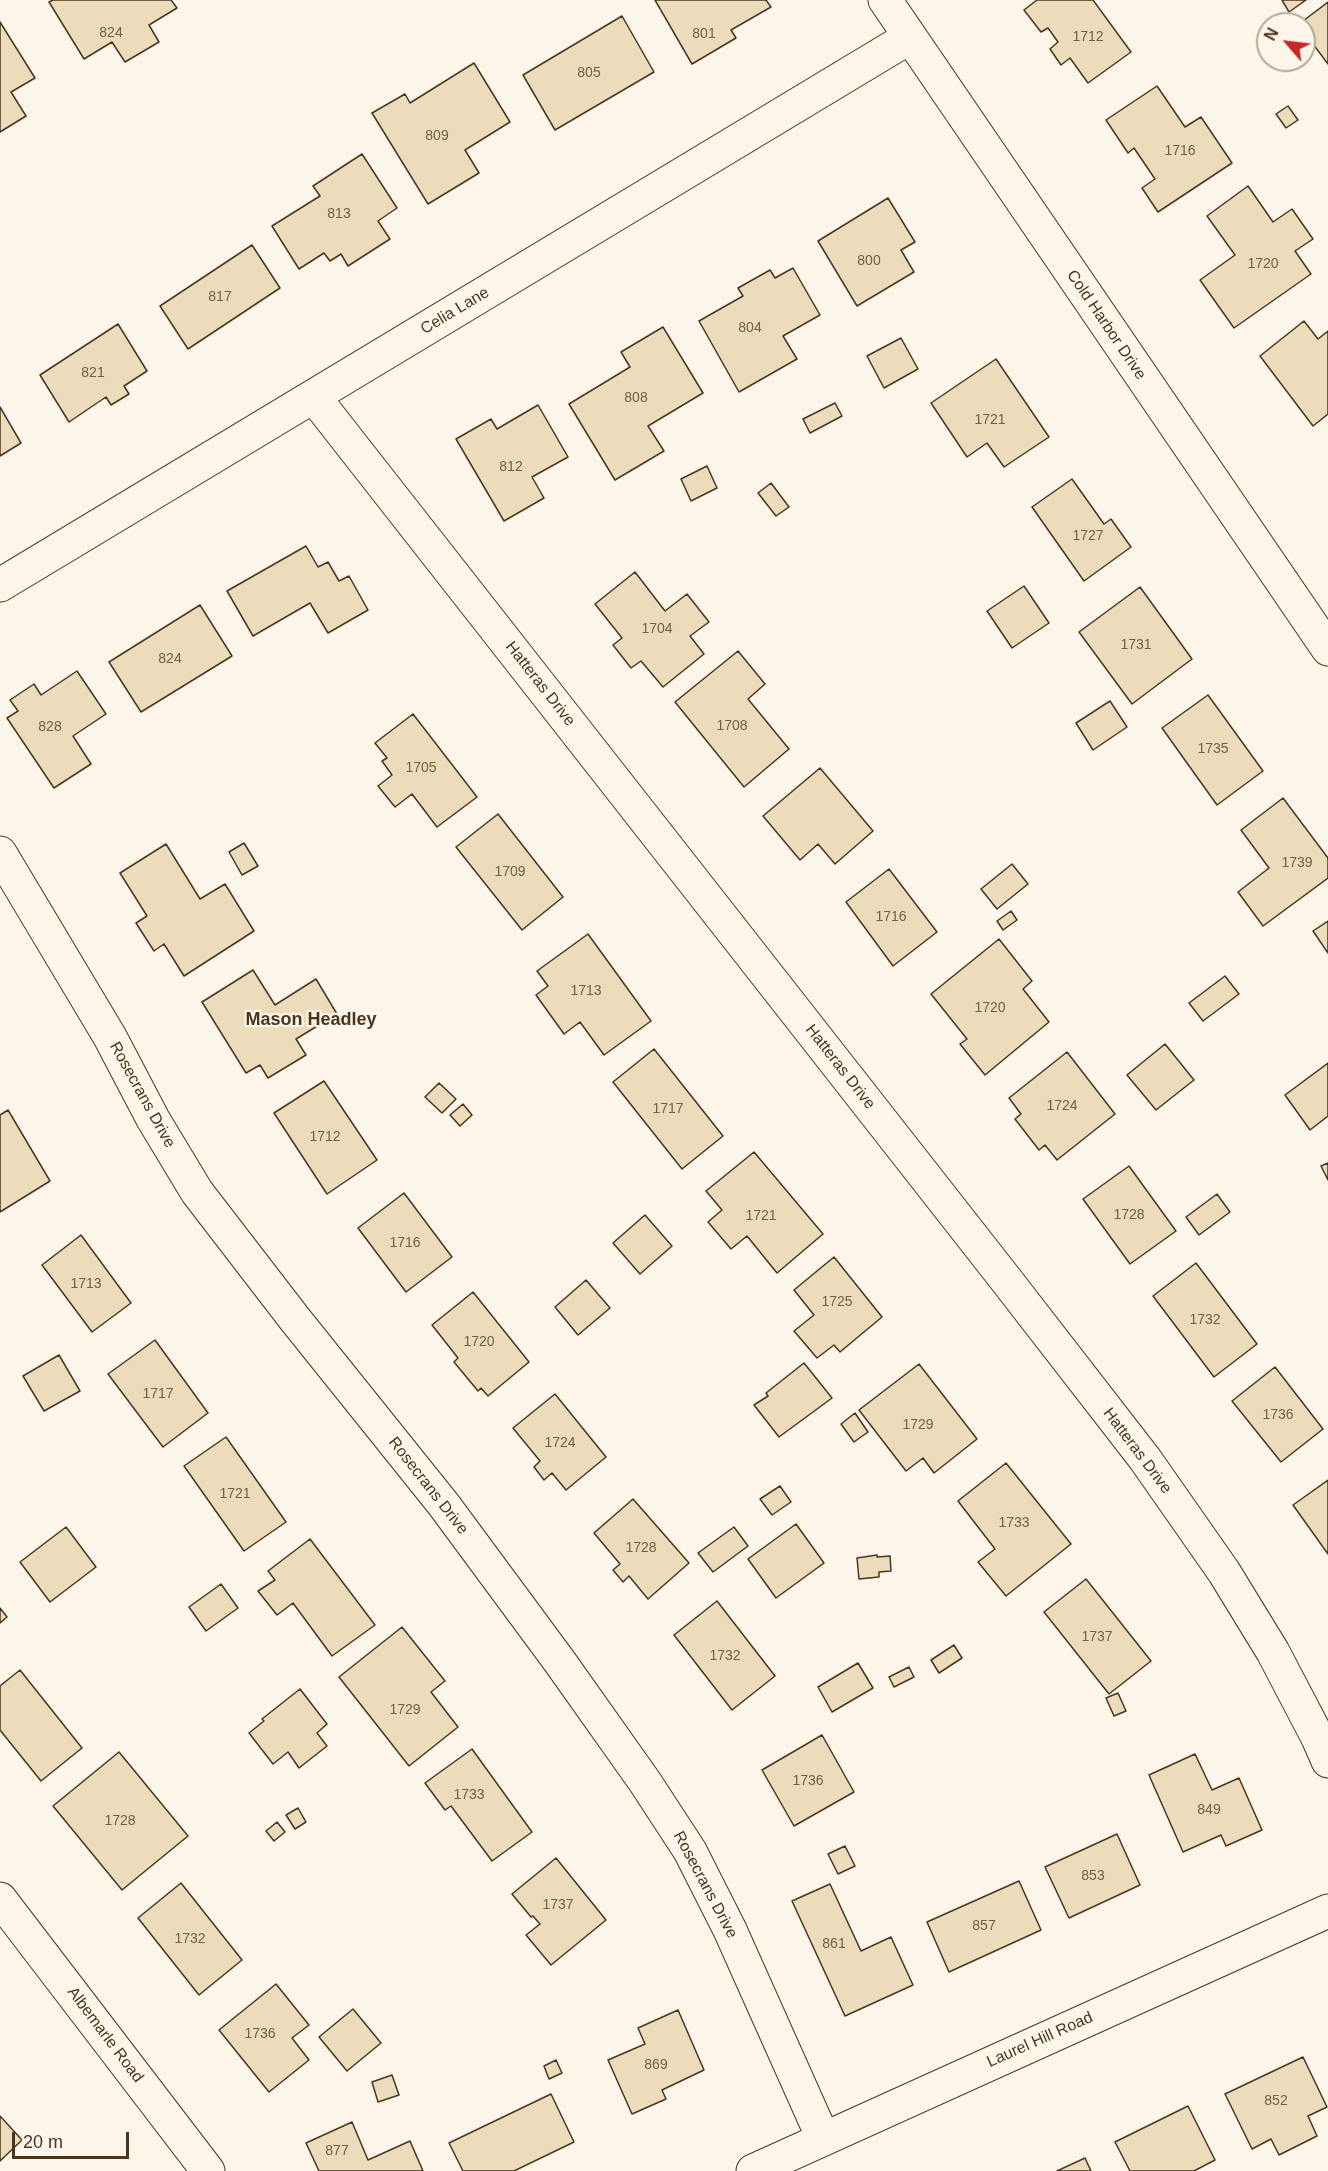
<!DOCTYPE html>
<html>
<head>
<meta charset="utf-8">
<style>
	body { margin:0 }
	#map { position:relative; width:1328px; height:2171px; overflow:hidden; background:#fbf6e9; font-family:Arial,sans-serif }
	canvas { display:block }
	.north { position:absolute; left:1256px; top:12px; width:60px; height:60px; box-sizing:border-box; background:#fbf6e9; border:2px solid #b4a999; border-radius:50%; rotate:298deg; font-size:16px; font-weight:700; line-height:24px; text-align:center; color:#4a3520 }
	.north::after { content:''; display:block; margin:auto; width:21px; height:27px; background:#c62828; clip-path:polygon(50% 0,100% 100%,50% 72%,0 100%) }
	.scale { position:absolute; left:12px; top:2132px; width:117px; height:27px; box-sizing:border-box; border:3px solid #4a3520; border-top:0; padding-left:8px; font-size:18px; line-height:21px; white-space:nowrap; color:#4a3520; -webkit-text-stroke:4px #fbf6e9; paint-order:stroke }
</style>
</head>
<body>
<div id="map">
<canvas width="1328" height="2171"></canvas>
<div class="north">N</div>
<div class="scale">20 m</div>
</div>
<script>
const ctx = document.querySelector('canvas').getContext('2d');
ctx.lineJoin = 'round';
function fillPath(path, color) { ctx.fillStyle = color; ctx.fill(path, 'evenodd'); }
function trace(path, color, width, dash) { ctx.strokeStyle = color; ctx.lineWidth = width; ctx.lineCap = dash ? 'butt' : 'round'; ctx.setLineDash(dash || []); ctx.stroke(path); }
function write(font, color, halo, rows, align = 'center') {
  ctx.font = font + ' Arial,sans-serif'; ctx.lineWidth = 4.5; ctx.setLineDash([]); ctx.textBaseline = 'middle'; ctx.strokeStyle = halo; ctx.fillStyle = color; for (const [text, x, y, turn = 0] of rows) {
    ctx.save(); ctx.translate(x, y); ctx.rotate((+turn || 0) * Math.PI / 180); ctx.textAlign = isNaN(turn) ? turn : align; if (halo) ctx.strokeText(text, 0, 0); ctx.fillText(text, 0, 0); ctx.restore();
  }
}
const building = new Path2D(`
	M 53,0 L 171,0 L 177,8 L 149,25 L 159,42 L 125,62 L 112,42 L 84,59 L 49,2 Z
	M 655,0 L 766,0 L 771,7 L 731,30 L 736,38 L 692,64 Z
	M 1037,0 L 1093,0 L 1131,52 L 1088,83 L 1070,58 L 1061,65 L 1050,49 L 1058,42 L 1048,28 L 1041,32 L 1024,10 Z
	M 1282,0 L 1306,0 L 1289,12 Z
	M 1328,2 L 1328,64 L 1304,32 L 1304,24 L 1299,24 Z
	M 622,16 L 654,72 L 555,130 L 523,75 Z
	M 0,22 L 35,78 L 11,92 L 26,116 L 0,132 Z
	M 474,63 L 510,122 L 465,150 L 479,173 L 428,204 L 372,113 L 405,94 L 410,103 Z
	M 1157,86 L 1185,127 L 1201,117 L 1232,163 L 1158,212 L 1142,188 L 1155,179 L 1134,148 L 1128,153 L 1106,120 Z
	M 1288,106 L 1298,120 L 1286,128 L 1276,114 Z
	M 362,154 L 397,208 L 378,221 L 390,239 L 348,266 L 341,254 L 330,261 L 324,253 L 299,269 L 272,226 L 320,196 L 313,186 Z
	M 1248,186 L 1273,222 L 1292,209 L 1313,239 L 1295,251 L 1311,274 L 1234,328 L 1200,280 L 1235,255 L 1207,216 Z
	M 888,198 L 915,242 L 901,250 L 914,272 L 857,306 L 818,241 Z
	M 252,245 L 280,288 L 188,349 L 160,306 Z
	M 793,268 L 820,315 L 783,336 L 797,359 L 739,392 L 699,321 L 743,296 L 738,288 L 770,270 L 775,278 Z
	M 1304,321 L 1318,339 L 1328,331 L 1328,414 L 1313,426 L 1260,356 Z
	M 118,324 L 147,371 L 124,386 L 129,394 L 111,405 L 106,397 L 69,422 L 40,375 Z
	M 663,327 L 703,393 L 648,426 L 664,451 L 615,480 L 569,404 L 630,367 L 621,352 Z
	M 901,338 L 918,369 L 884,388 L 867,356 Z
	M 996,359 L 1049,437 L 1004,467 L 987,443 L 967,457 L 931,403 Z
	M 835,403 L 842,416 L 810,433 L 803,419 Z
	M 538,405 L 568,457 L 532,477 L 544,498 L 504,521 L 456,439 L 491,419 L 497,429 Z
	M 0,407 L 21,443 L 0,456 Z
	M 707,466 L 717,488 L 691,501 L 681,479 Z
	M 1072,479 L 1104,524 L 1111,519 L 1131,547 L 1084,581 L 1032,507 Z
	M 771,483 L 789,507 L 776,516 L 758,493 Z
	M 306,546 L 318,567 L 328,562 L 339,581 L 349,576 L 368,610 L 328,633 L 310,603 L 253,636 L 227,591 Z
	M 635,572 L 665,611 L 687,594 L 709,622 L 690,636 L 704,654 L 663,687 L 641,661 L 631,668 L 613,645 L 622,638 L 595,604 Z
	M 1024,586 L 1049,623 L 1012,648 L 987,611 Z
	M 1140,587 L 1192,659 L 1132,704 L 1079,632 Z
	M 200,605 L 232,656 L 141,712 L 109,662 Z
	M 738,651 L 765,684 L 748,699 L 789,749 L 744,787 L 675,702 Z
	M 77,671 L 106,714 L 73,736 L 91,764 L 54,788 L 7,718 L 18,711 L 10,700 L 34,684 L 41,695 Z
	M 1208,695 L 1263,771 L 1217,805 L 1162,728 Z
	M 1110,701 L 1127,727 L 1093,750 L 1076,723 Z
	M 413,714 L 477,797 L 437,827 L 412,794 L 395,807 L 378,786 L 392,775 L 382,761 L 387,758 L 375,743 Z
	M 820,768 L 873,831 L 835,864 L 818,844 L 800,860 L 763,816 Z
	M 1283,798 L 1328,858 L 1328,878 L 1263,926 L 1238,892 L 1269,868 L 1241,830 Z
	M 498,814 L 563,897 L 522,930 L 456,847 Z
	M 244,843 L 258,866 L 242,875 L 229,852 Z
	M 166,844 L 200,899 L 225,884 L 254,931 L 184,976 L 164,944 L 154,951 L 136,923 L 147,916 L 120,873 Z
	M 1012,864 L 1028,884 L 997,909 L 981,889 Z
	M 889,869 L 937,932 L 893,966 L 846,902 Z
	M 1011,911 L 1017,920 L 1003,930 L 997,921 Z
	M 1328,921 L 1328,953 L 1313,931 Z
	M 588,934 L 651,1021 L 604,1055 L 580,1022 L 564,1034 L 536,995 L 548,986 L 537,971 Z
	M 999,939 L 1032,981 L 1023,989 L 1049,1022 L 985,1075 L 960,1044 L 967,1039 L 931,994 Z
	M 253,970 L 275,1005 L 316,979 L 337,1014 L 296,1039 L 306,1055 L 268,1078 L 260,1065 L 246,1073 L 202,1002 Z
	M 1225,976 L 1239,994 L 1203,1021 L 1189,1003 Z
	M 1165,1044 L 1194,1080 L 1156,1110 L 1127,1075 Z
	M 654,1049 L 723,1136 L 682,1169 L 613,1082 Z
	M 1067,1052 L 1115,1114 L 1057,1160 L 1045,1145 L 1039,1150 L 1015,1119 L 1021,1114 L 1009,1098 Z
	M 1328,1063 L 1328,1116 L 1310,1130 L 1285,1095 Z
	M 324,1081 L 377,1160 L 327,1194 L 274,1113 Z
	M 439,1083 L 456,1099 L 442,1113 L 425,1097 Z
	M 463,1104 L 472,1115 L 460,1126 L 450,1115 Z
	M 8,1110 L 50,1181 L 0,1212 L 0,1115 Z
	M 754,1152 L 823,1234 L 777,1273 L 747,1236 L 731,1249 L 708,1222 L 722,1210 L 706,1191 Z
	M 1328,1163 L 1328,1180 L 1321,1166 Z
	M 1129,1166 L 1176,1231 L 1130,1264 L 1083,1199 Z
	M 404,1193 L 452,1257 L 406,1292 L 358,1228 Z
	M 1217,1194 L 1230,1212 L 1199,1235 L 1186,1217 Z
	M 645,1215 L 672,1246 L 640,1274 L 613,1243 Z
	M 81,1235 L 131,1303 L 92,1332 L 42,1265 Z
	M 834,1257 L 882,1317 L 840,1352 L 834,1345 L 817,1358 L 794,1331 L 814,1315 L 794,1290 Z
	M 1196,1263 L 1257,1344 L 1214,1377 L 1153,1296 Z
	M 586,1280 L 610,1308 L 578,1335 L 555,1307 Z
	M 473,1292 L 529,1362 L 488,1396 L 481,1388 L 478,1391 L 454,1362 L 458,1358 L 432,1325 Z
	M 155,1340 L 208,1413 L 163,1447 L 108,1374 Z
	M 59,1355 L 80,1391 L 44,1411 L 23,1376 Z
	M 804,1363 L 832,1398 L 779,1437 L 754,1405 L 768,1396 L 766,1393 Z
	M 919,1364 L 977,1439 L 934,1473 L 923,1458 L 906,1471 L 859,1410 Z
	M 1275,1367 L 1323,1429 L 1281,1462 L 1232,1401 Z
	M 555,1394 L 606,1457 L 566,1490 L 552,1473 L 544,1480 L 534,1467 L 540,1461 L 513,1428 Z
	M 855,1413 L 868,1432 L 854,1442 L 841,1424 Z
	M 226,1437 L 286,1522 L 244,1551 L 184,1466 Z
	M 1006,1463 L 1071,1544 L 1006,1596 L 978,1562 L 995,1549 L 958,1501 Z
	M 1328,1480 L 1328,1554 L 1293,1505 Z
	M 780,1486 L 791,1502 L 772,1515 L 760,1499 Z
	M 633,1499 L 689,1563 L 648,1599 L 629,1576 L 623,1582 L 613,1570 L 620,1564 L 594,1533 Z
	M 796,1524 L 824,1563 L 776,1598 L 748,1559 Z
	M 66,1527 L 96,1567 L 50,1602 L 20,1562 Z
	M 734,1527 L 748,1546 L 713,1572 L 698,1553 Z
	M 310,1539 L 375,1625 L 332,1656 L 293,1603 L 277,1615 L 258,1591 L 275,1580 L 268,1571 Z
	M 877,1555 L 877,1557 L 890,1556 L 891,1571 L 879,1572 L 879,1577 L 859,1579 L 857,1558 Z
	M 1086,1579 L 1151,1661 L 1109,1694 L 1044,1612 Z
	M 221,1584 L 238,1608 L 206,1631 L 189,1607 Z
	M 717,1601 L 775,1676 L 732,1710 L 674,1635 Z
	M 0,1608 L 7,1617 L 0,1623 Z
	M 402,1627 L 445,1681 L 431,1692 L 458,1727 L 409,1766 L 339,1677 Z
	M 954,1645 L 962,1658 L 939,1673 L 931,1660 Z
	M 858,1663 L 873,1688 L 832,1712 L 818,1687 Z
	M 909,1667 L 914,1677 L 894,1687 L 889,1677 Z
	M 20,1670 L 82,1748 L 41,1781 L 0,1730 L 0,1686 Z
	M 300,1689 L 327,1724 L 317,1733 L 327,1746 L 299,1768 L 288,1752 L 273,1764 L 249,1733 L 264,1721 L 262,1719 Z
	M 1118,1693 L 1126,1711 L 1114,1716 L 1106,1698 Z
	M 822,1735 L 854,1792 L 794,1826 L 762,1770 Z
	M 472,1749 L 532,1832 L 492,1861 L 451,1806 L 445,1810 L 425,1783 Z
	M 119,1752 L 188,1836 L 122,1890 L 53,1806 Z
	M 1195,1754 L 1212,1790 L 1239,1778 L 1262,1830 L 1226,1846 L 1221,1835 L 1183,1852 L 1149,1775 Z
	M 298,1808 L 306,1822 L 295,1829 L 286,1815 Z
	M 277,1822 L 285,1832 L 274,1841 L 266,1831 Z
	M 1117,1834 L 1140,1885 L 1069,1918 L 1045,1867 Z
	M 845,1846 L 855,1866 L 838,1874 L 828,1854 Z
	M 556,1858 L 606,1920 L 551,1965 L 526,1935 L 540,1924 L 533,1916 L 531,1917 L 512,1894 Z
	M 1019,1881 L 1041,1930 L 949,1972 L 927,1922 Z
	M 181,1883 L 242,1960 L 199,1995 L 138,1918 Z
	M 830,1884 L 861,1951 L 891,1937 L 913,1985 L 845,2016 L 792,1901 Z
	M 276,1984 L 309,2025 L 292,2038 L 309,2060 L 269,2092 L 219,2030 Z
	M 353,2009 L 381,2043 L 347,2071 L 319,2037 Z
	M 678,2010 L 704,2070 L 662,2090 L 666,2099 L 632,2114 L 608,2060 L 645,2044 L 638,2028 Z
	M 1303,2057 L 1327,2107 L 1308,2116 L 1317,2136 L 1279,2155 L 1271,2139 L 1252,2149 L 1225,2094 Z
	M 556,2060 L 562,2073 L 549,2079 L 544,2066 Z
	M 392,2075 L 399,2095 L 378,2102 L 372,2082 Z
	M 551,2094 L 574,2142 L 514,2171 L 463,2171 L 449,2143 Z
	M 1188,2106 L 1215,2160 L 1194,2171 L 1130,2171 L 1115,2142 Z
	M 0,2116 L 22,2140 L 0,2161 Z
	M 352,2122 L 368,2160 L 410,2141 L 423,2171 L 319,2171 L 306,2143 Z
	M 1085,2158 L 1091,2171 L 1057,2171 Z`);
fillPath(building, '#ecdcbc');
trace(building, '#4a3520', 1.5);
const street = new Path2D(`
	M 885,0 L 1328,649
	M 314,397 L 1007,1281 L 1145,1459 L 1224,1572 L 1273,1652 L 1318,1738 L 1328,1761
	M 0,585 L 910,37
	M 0,853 L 110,1037 L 153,1119 L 197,1192 L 294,1318 L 444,1505 L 560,1662 L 645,1782 L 690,1851 L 730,1930 L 823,2138
	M 0,1899 L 208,2171
	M 753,2171 L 1328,1911`);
trace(street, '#4a3520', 35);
trace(street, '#fbf6e9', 33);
write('14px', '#725f47', null, [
	["824",111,33],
	["801",704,34],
	["1712",1088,37],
	["805",589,73],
	["809",437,136],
	["1716",1180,151],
	["813",339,214],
	["800",869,261],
	["1720",1263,264],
	["817",220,297],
	["804",750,328],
	["821",93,373],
	["808",636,398],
	["1721",990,420],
	["812",511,467],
	["1727",1088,536],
	["1704",657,629],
	["1731",1136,645],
	["824",170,659],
	["1708",732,726],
	["828",50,727],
	["1735",1213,749],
	["1705",421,768],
	["1739",1297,863],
	["1709",510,872],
	["1716",891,917],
	["1713",586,991],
	["1720",990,1008],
	["1724",1062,1106],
	["1717",668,1109],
	["1712",325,1137],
	["1728",1129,1215],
	["1721",761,1216],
	["1716",405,1243],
	["1713",86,1284],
	["1725",837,1302],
	["1732",1205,1320],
	["1720",479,1342],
	["1717",158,1394],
	["1736",1278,1415],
	["1729",918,1425],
	["1724",560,1443],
	["1721",235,1494],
	["1733",1014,1523],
	["1728",641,1548],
	["1737",1097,1637],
	["1732",725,1656],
	["1729",405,1710],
	["1736",808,1781],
	["1733",469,1795],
	["849",1209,1810],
	["1728",120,1821],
	["853",1093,1876],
	["1737",558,1905],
	["857",984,1926],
	["1732",190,1939],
	["861",834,1944],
	["1736",260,2034],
	["869",656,2065],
	["852",1276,2101],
	["877",337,2151]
]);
write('16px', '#4a3520', '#fbf6e9', [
	["Celia Lane",455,311,-31],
	["Cold Harbor Drive",1106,325,56],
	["Hatteras Drive",540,684,52],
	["Hatteras Drive",840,1067,52],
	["Rosecrans Drive",142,1095,61],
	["Hatteras Drive",1137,1451,53],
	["Rosecrans Drive",428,1486,52],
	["Rosecrans Drive",705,1885,62],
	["Albemarle Road",105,2035,53],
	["Laurel Hill Road",1040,2040,-24]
]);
write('bold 18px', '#4a3520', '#fbf6e9', [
	["Mason Headley",311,1020]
]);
</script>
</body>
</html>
